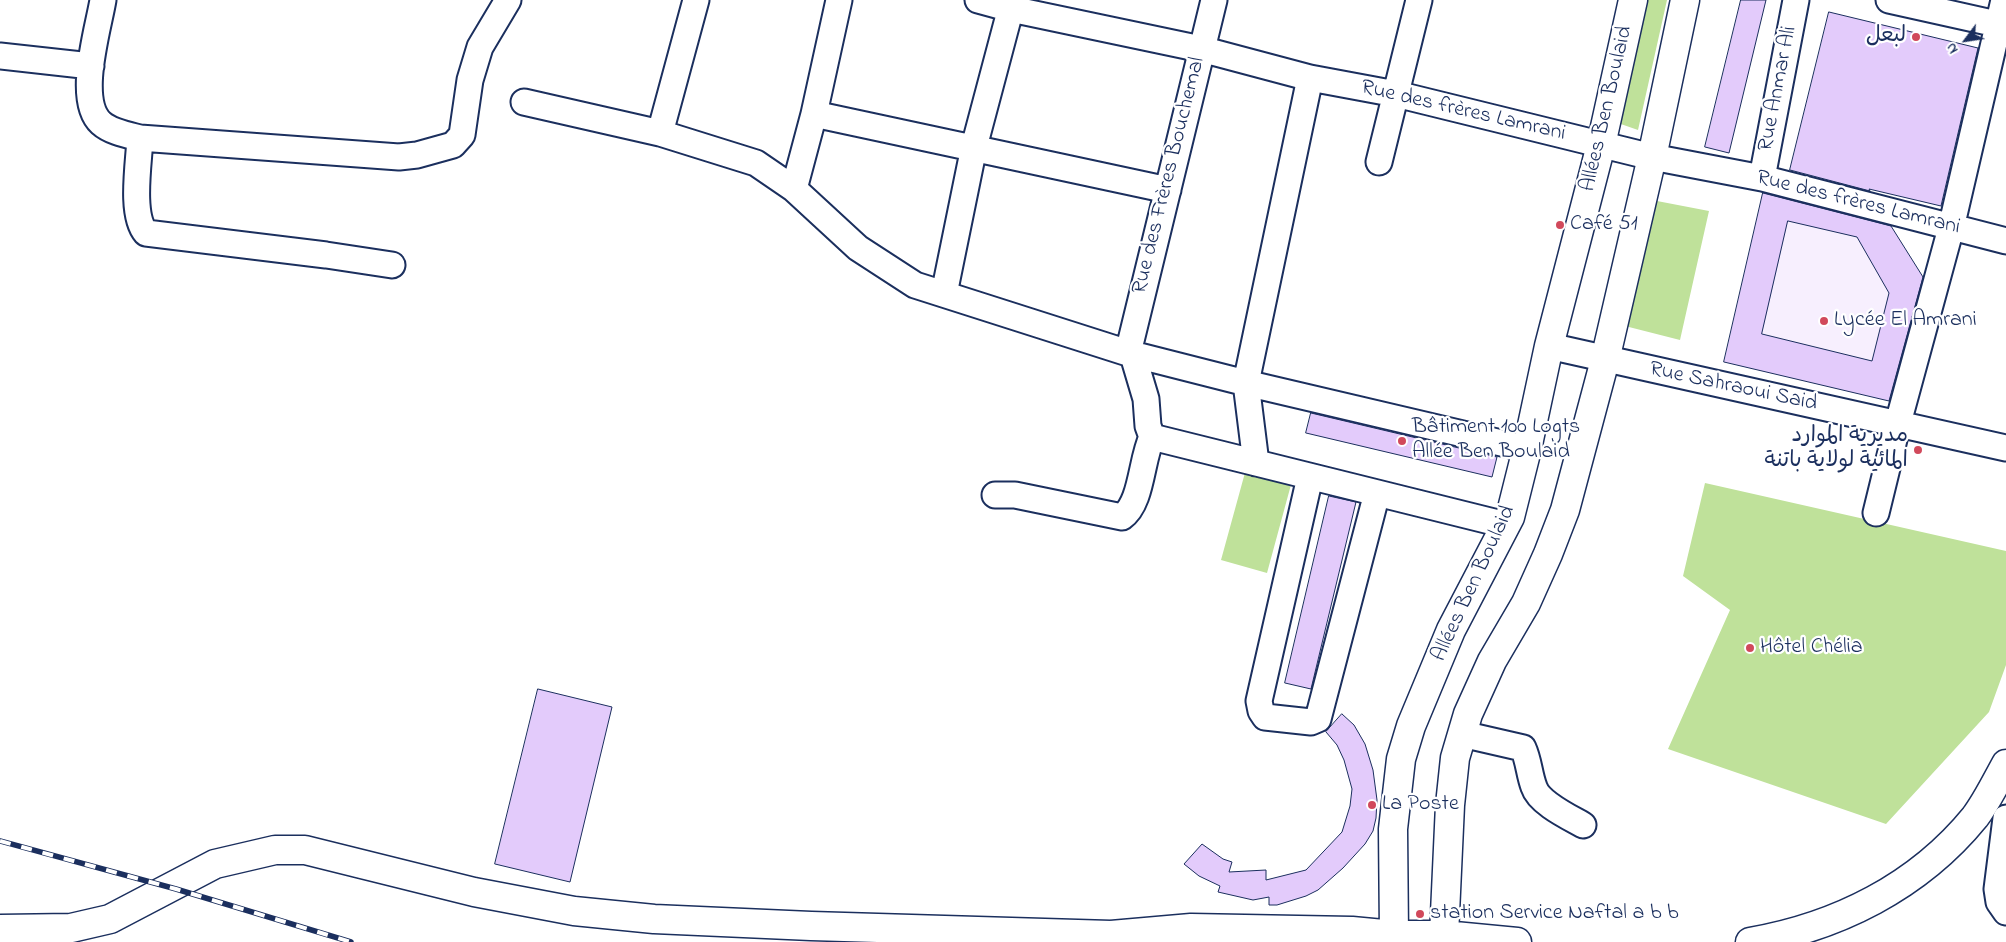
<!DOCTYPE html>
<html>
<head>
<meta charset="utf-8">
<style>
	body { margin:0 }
	#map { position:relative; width:2006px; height:942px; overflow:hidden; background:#fff; font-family:"Indie Flower",sans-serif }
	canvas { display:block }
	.north { position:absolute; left:1941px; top:15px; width:50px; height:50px; -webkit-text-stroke:4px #fff; paint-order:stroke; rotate:239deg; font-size:14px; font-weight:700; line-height:20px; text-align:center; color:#1b2f5e }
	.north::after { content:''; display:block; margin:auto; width:18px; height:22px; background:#1b2f5e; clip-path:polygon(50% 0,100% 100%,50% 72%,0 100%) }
</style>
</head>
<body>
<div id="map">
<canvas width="2006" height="942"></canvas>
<div class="north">N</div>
</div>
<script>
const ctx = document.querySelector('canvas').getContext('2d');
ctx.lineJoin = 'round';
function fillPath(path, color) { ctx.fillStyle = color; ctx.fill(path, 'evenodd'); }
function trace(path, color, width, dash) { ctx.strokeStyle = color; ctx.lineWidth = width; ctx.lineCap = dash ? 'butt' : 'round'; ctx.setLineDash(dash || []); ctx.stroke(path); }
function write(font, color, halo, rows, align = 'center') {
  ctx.font = font + ' "Indie Flower","Playpen Sans Arabic",sans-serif'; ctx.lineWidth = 4.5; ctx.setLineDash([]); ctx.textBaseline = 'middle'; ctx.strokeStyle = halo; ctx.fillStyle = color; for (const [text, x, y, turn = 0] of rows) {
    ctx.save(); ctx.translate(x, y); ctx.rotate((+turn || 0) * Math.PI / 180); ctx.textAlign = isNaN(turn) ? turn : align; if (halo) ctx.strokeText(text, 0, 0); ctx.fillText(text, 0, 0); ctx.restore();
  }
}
fillPath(new Path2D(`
	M 1765,181 L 1880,208 L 1924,280 L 1897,402 L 1724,362 Z`), '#f7effe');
fillPath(new Path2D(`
	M 1639,0 L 1667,0 L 1638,130 L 1615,122 Z
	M 1657,201 L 1709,211 L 1680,340 L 1625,326 Z
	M 1246,469 L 1292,481 L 1267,573 L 1221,560 Z
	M 1705,483 L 2006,551 L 2006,665 L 1989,712 L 1886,824 L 1668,749 L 1730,610 L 1683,576 Z`), '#bfe19a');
const building = new Path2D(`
	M 1741,0 L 1766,0 L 1729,153 L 1705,147 Z
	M 1829,12 L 1978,48 L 1941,206 L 1869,189 L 1870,191 L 1790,170 Z
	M 1763,193 L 1891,226 L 1923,277 L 1889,401 L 1724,362 ZM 1788,221 L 1857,237 L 1889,293 L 1872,361 L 1762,334 Z
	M 1311,413 L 1497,457 L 1492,477 L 1306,433 Z
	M 1329,496 L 1356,502 L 1311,689 L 1285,683 Z
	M 538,689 L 612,707 L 570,882 L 495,864 Z
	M 1342,714 L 1354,725 L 1365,744 L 1373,770 L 1377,800 L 1376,818 L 1373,831 L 1365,844 L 1343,868 L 1318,890 L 1306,896 L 1277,905 L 1269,905 L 1269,897 L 1253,900 L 1218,892 L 1220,886 L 1199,876 L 1184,864 L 1202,844 L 1223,859 L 1232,862 L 1229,872 L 1266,870 L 1266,880 L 1306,870 L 1342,832 L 1350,806 L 1352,789 L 1344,760 L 1337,745 L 1326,732 Z`);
fillPath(building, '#e3cbfb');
trace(building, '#1b2f5e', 1);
const minor = new Path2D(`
	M 103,0 C 98,30 76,100 101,123 C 111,132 128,135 140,138 L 399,157 L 417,155 L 453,145 L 462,135 L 470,80 L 480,47 L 508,0
	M 978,0 L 1011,9 L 1201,49 L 1310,78 L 1396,94 L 1652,157 L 1762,178 L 2006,241
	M 1889,0 L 2006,26
	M 0,56 L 91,66
	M 524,102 L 660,133 L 756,163 L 794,189 L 858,248 L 915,285 L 1128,353 L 1246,383 L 1527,449
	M 814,114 L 1168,190
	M 660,133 L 696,0
	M 140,138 C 139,162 130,215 146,233 L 326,255 L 392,265
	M 1379,162 L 1419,0
	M 1762,178 L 1796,0
	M 794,189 L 814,114 L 839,0
	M 944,294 L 974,147 L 1013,0
	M 1549,346 L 2006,448
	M 1128,353 L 1214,0
	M 1135,362 L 1146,399 L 1148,426 L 1152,437
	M 1256,463 L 1246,383 L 1310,78
	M 1310,477 L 1259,701 L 1261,711 L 1265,717 L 1311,722 L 1318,719 L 1377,493
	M 995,495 L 1015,495 L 1122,517 C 1142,503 1141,460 1152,437 L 1506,525
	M 1876,513 L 1898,423 L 1951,228 L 2004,0
	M 1462,734 L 1523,748 C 1529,761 1529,774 1534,787 C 1539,803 1569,817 1583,825
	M 2006,818 L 1997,889 L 1999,902 L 2006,912`);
const major = new Path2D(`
	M 0,929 L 71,928 L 110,919 L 215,864 L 275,850 L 305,850 L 474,892 L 574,911 L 654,919 L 811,926 L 1111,935 L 1191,928 L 1352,931 L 1394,935 L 1444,935 L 1517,942
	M 1394,935 L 1393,829 L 1401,759 L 1411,726 L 1451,630 L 1510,517 L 1527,449 L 1549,346 L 1601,145 L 1633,0
	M 1444,935 L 1450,805 L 1455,758 L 1468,714 L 1492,661 L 1526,603 L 1548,554 L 1565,510 L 1605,360 L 1652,157 L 1685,0
	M 1750,942 C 1837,927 1918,887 1975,817 C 1987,801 1996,782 2006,764`);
trace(minor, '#1b2f5e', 29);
trace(major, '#1b2f5e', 31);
trace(minor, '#fff', 25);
trace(major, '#fff', 28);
const rail = new Path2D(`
	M 0,841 L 176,889 L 351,942`);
trace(rail, '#1b2f5e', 5.5);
trace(rail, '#fff', 4, [11]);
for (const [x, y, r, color] of [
	[1916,37,5,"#d1495b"],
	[1560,225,5,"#d1495b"],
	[1824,321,5,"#d1495b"],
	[1402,441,5,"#d1495b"],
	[1918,450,5,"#d1495b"],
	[1750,648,5,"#d1495b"],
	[1372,805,5,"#d1495b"],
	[1420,914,5,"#d1495b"]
]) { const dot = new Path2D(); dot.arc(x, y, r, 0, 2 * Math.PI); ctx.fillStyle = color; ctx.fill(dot); trace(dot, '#fff', 2); }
write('22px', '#1b2f5e', '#fff', [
	["لبعل",1906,37,"right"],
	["Café 51",1570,225],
	["Lycée El Amrani",1834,321],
	["Bâtiment 100 Logts",1412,428],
	["Allée Ben Boulaid",1412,453],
	["مديرية الموارد",1908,437,"right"],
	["المائية لولاية باتنة",1908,462,"right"],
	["Hôtel Chélia",1760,648],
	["La Poste",1382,805],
	["station Service Naftal a b b",1430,914]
], 'left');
write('22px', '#1b2f5e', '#fff', [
	["Rue Anmar Ali",1779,89,-79],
	["Allées Ben Boulaid",1608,109,-77],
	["Rue des frères Lamrani",1463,112,13],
	["Rue des Frères Bouchemal",1170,176,-76],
	["Rue des frères Lamrani",1858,204,14],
	["Rue Sahraoui Said",1733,388,12],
	["Allées Ben Boulaid",1475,584,-65]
]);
</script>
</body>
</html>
